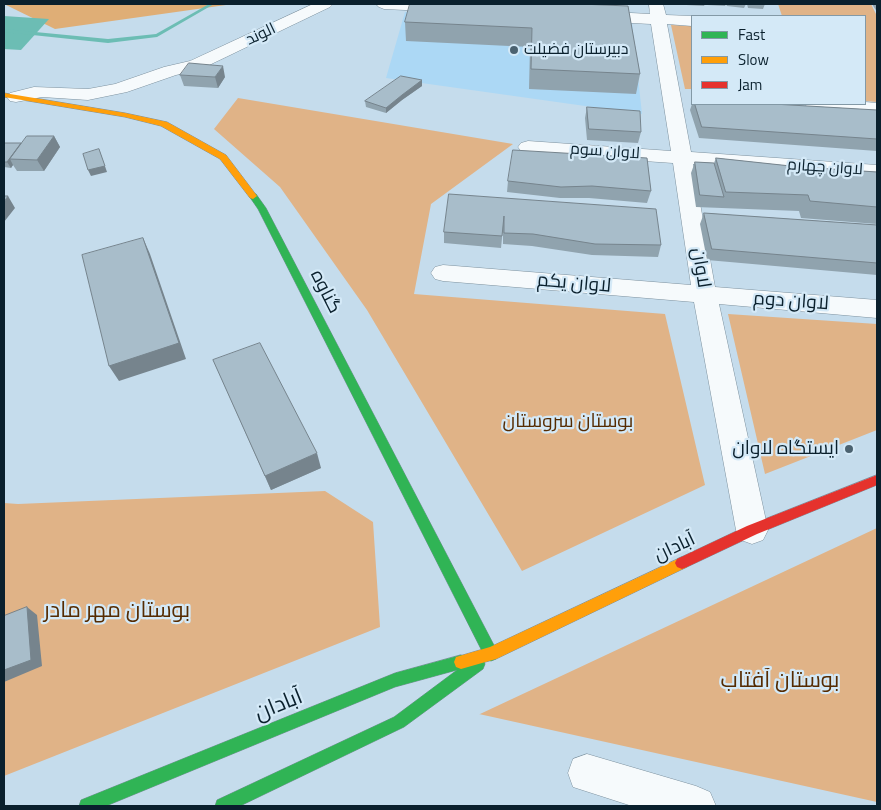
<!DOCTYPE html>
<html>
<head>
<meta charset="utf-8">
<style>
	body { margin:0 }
	#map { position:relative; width:881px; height:810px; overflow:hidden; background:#c5dcec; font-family:"Titillium Web",sans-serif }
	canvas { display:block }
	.frame { position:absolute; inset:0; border:5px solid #0a202d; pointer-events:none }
	.legend { position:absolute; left:691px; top:15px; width:175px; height:90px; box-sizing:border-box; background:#d4e9f7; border:1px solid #8399a6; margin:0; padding:6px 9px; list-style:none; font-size:15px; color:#0a202d }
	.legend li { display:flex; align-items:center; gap:10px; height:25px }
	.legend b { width:25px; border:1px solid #8399a6 }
</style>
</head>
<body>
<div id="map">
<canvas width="881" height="810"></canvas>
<div class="frame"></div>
<ul class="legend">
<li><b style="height:6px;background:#30b455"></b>Fast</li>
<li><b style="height:6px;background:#ff9f0a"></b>Slow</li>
<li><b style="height:6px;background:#e5322d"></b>Jam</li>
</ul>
</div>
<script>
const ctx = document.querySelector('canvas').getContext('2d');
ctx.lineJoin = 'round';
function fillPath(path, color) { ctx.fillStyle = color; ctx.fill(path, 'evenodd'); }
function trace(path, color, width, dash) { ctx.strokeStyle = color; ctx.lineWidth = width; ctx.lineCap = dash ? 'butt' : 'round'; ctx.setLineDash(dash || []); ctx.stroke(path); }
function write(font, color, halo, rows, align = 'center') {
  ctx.font = font + ' "Titillium Web",Cairo,sans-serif'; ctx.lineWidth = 4.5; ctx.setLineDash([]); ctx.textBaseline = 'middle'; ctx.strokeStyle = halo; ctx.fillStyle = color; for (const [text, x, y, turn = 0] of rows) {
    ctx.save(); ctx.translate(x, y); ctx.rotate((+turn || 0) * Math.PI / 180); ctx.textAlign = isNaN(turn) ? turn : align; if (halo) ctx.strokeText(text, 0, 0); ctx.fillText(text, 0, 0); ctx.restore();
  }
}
fillPath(new Path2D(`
	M 405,12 L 632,22 L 642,114 L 386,78 Z`), '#acd8f5');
fillPath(new Path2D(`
	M 778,4 L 871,4 L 877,16 L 877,102 L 865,101 L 865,16 L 782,16 Z
	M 671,25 L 692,26 L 692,89 L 685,89 Z
	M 238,98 L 513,144 L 431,204 L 414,294 L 665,314 L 705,485 L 522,571 L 367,310 L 280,187 L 214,129 Z
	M 728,314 L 877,324 L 877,430 L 765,474 Z
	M 325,491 L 373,522 L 380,627 L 4,776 L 4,503 L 18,504 Z
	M 877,528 L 877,802 L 479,714 L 480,714 Z`), '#e0b387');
fillPath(new Path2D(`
	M 4,4 L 233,4 L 55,29 Z`), '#dfae76');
fillPath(new Path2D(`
	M 4,16 L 49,19 L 21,50 L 4,49 Z`), '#6cbdb4');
fillPath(new Path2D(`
	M 209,4 L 214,4 L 157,37 L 108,43 L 4,32 L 4,29 L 108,39 L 156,34 Z`), '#6cbdb4');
const street = new Path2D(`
	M 313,4 L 333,4 L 330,7 L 201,69 L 176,75 L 127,92 L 88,100 L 42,97 L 16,102 L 10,101 L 7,97 L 10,93 L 34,87 L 88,89 L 115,84 L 164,67 L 190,61 Z
	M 376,4 L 453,4 L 456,7 L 453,10 L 448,12 L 384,9 L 379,7 Z
	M 649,4 L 663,4 L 666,15 L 692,16 L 692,26 L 667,24 L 691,152 L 877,165 L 877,177 L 693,164 L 715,287 L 877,300 L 877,318 L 719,304 L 768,530 L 763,540 L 752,544 L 741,540 L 736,530 L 694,302 L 443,281 L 435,279 L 431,273 L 435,267 L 443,265 L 691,285 L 673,163 L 528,153 L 521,151 L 518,147 L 521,143 L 528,141 L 671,151 L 651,24 L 593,21 L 588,19 L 585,16 L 588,13 L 593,11 L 650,14 Z
	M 865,102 L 877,103 L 877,113 L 814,109 L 808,108 L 805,104 L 865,104 Z
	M 587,754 L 696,786 L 710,792 L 716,806 L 632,806 L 573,787 L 568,773 L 573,759 Z`);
const fast = new Path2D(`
	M 253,193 L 256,194 L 266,208 L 496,649 L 498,654 L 496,659 L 491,661 L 486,659 L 258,209 L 249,196 Z
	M 461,655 L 466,657 L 468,662 L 478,657 L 483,659 L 485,664 L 483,669 L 404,727 L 240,806 L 215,806 L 217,800 L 394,717 L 457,670 L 395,687 L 106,806 L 79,806 L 81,800 L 395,673 Z`);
const slow = new Path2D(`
	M 4,93 L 125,113 L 167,122 L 226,155 L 257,196 L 253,199 L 250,198 L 220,159 L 161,126 L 125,117 L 4,97 Z
	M 682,557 L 687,559 L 689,563 L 687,567 L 496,659 L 461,669 L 456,667 L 454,662 L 456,657 L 490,647 Z`);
const jam = new Path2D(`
	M 877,475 L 877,485 L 757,534 L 687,567 L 682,569 L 677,567 L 675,563 L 677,559 L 747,526 Z`);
trace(street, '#7d919e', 1);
trace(fast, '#7d919e', 1);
trace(slow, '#7d919e', 1);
trace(jam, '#7d919e', 1);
fillPath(street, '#f6fafc');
fillPath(fast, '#30b455');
fillPath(slow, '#ff9f0a');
fillPath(jam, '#e5322d');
fillPath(new Path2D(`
	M 686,4 L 705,4 L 704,6 L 686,5 Z
	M 707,4 L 726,4 L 725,6 L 707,5 Z
	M 726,4 L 746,4 L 744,8 L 727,6 Z
	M 747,4 L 765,4 L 763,9 L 748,8 Z
	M 872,4 L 877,4 L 877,12 Z
	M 628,6 L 640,74 L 636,94 L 529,89 L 530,47 L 406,41 L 405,22 Z
	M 180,75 L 225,77 L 218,88 L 184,86 Z
	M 422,80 L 422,86 L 402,100 L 386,113 L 366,107 L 365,101 Z
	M 692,104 L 773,104 L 877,110 L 877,151 L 699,138 L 690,110 Z
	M 587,107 L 641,132 L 638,143 L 587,140 L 585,118 Z
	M 54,136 L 60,147 L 44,171 L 17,171 L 13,165 L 11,168 L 4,167 L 4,143 L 21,143 Z
	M 647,158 L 651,191 L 647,203 L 589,198 L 560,198 L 507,192 L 508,181 Z
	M 716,158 L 800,167 L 877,172 L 877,224 L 801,218 L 799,211 L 696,207 L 691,173 L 695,162 L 714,163 Z
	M 449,194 L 661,245 L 658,257 L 592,255 L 532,246 L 503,244 L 503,228 L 501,248 L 444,243 L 444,232 Z
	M 704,213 L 877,225 L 877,275 L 707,260 L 700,224 Z
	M 213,360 L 321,468 L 271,490 Z`), '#90a3ae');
fillPath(new Path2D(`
	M 223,66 L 225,77 L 218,88 L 215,77 Z
	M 422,80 L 422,86 L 402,100 L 386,113 L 386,108 L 402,95 Z
	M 54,136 L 60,147 L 44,171 L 37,160 Z
	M 21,143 L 10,159 L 13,165 L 11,168 L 7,162 Z
	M 99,149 L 107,172 L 91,176 L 88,170 Z
	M 8,196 L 15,208 L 4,222 L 4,202 Z
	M 143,238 L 150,254 L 186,359 L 119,381 L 109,366 Z
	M 317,453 L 321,468 L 271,490 L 265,476 Z
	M 27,607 L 37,615 L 42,666 L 4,682 L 4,670 Z`), '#76848d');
const building = new Path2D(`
	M 410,4 L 580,4 L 628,6 L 640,74 L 531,69 L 532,28 L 405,22 Z
	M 189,63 L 223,66 L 215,77 L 180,75 Z
	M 401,76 L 422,80 L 402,95 L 386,108 L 365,101 Z
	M 695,104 L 773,104 L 877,110 L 877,139 L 702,127 Z
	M 587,107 L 640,111 L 641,132 L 589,129 Z
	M 27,136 L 54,136 L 37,160 L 10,159 Z
	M 4,143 L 21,143 L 7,162 L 4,162 Z
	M 99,149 L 105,166 L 88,170 L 83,154 Z
	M 513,150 L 647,158 L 651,191 L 592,186 L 561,187 L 508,181 Z
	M 716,158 L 800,167 L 877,172 L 877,207 L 810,201 L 808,195 L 726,192 Z
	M 695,162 L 714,163 L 724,197 L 700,195 Z
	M 449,194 L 656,209 L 661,245 L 595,244 L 533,234 L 504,233 L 504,216 L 502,236 L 444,232 Z
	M 4,196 L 8,196 L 4,202 Z
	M 704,213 L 877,225 L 877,263 L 712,249 Z
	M 143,238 L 179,343 L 109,366 L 82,255 Z
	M 260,343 L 317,453 L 265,476 L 213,360 Z
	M 27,607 L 31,660 L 4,670 L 4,616 Z`);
fillPath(building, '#a8bdca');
trace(building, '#76848d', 1);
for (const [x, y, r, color] of [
	[514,50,5,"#4b6270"],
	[849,449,5,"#4b6270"]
]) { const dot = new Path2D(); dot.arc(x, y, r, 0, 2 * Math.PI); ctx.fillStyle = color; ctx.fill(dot); trace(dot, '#d4e9f7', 2); }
write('16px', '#0a202d', '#d4e9f7', [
	["الوند",261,35,-25],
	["لاوان سوم",605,152,4],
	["لاوان چهارم",825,168,4]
]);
write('16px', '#0a202d', '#d4e9f7', [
	["دبیرستان فضیلت",524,50]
], 'left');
write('19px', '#0a202d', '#d4e9f7', [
	["لاوان",700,268,81],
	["لاوان یکم",574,284,5],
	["گناوه",325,292,63],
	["لاوان دوم",791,302,4],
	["آبادان",675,548,-25]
]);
write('19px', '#552b01', '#d4e9f7', [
	["بوستان سروستان",568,422]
]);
write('19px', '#0a202d', '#d4e9f7', [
	["ایستگاه لاوان",839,449]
], 'right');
write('22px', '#552b01', '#d4e9f7', [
	["بوستان مهر مادر",117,612],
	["بوستان آفتاب",780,682]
]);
write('22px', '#0a202d', '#d4e9f7', [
	["آبادان",279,706,-22]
]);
</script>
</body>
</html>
